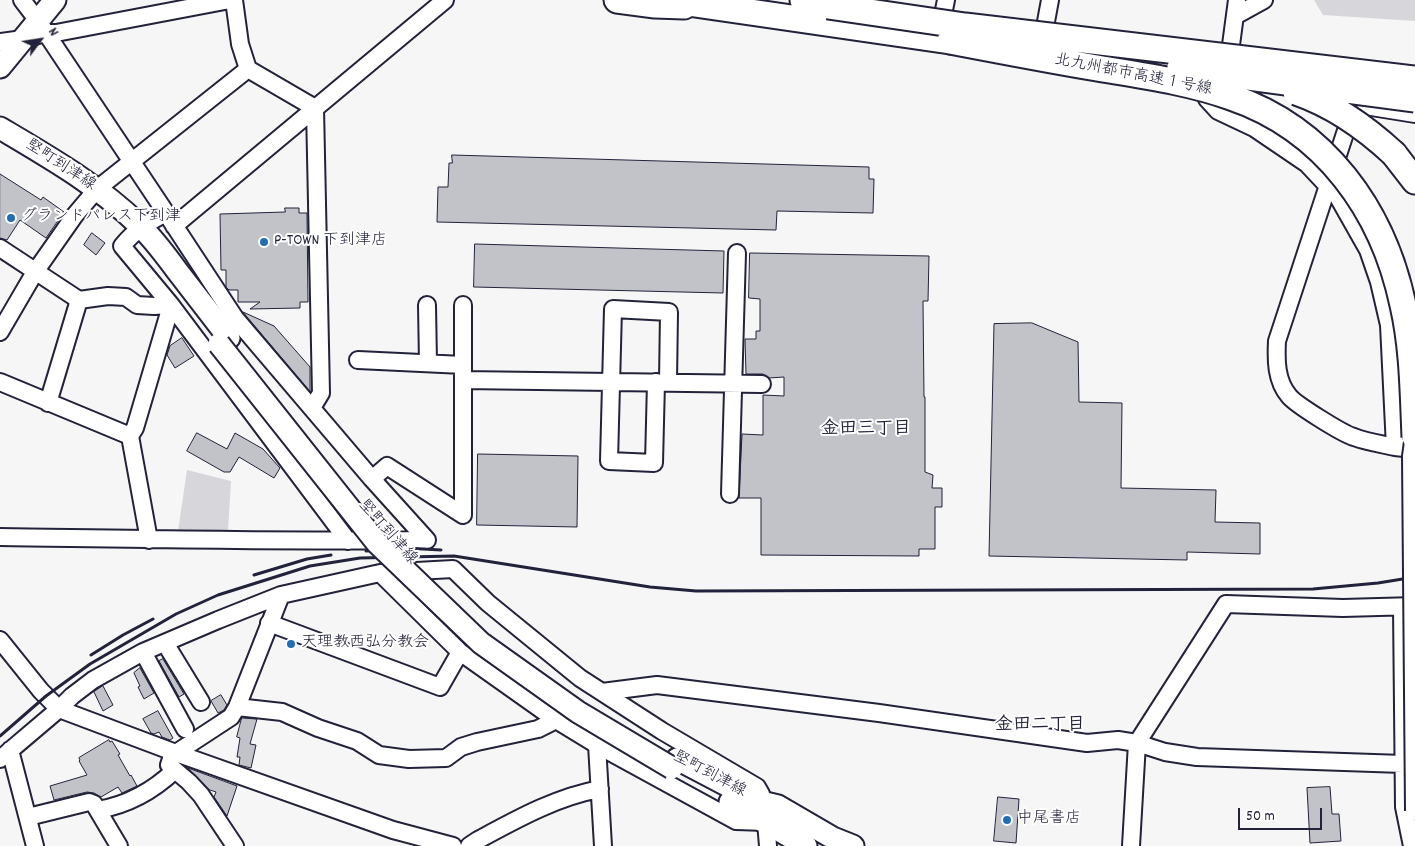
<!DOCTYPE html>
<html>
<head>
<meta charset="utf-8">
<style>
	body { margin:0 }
	#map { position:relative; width:1415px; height:846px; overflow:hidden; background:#f6f6f7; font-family:Dekko,sans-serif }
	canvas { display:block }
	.north { position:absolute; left:15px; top:15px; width:50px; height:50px; -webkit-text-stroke:4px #fff; paint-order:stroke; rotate:59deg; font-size:14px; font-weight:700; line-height:20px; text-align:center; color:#22223b }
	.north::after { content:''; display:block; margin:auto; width:18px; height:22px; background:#22223b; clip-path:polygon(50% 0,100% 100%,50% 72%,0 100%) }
	.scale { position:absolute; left:1238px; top:808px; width:84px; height:22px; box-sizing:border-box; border:2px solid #22223b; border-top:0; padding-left:6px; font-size:15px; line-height:18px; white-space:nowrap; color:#22223b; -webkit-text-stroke:4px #fff; paint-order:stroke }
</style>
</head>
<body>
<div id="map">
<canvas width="1415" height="846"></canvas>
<div class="north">N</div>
<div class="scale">50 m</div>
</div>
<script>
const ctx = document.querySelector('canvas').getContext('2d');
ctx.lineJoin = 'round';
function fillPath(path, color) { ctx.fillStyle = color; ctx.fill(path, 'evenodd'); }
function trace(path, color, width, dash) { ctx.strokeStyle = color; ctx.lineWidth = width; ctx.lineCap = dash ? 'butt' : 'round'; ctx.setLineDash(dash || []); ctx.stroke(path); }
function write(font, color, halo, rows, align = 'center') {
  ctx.font = font + ' Dekko,"Klee One",sans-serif'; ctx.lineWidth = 4; ctx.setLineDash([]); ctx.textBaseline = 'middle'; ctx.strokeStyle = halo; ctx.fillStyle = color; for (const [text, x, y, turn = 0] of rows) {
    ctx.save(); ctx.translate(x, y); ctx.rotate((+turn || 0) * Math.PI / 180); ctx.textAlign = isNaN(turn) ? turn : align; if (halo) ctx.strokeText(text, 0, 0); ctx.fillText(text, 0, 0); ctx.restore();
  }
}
fillPath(new Path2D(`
	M 1314,0 L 1415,0 L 1415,21 L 1323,15 Z
	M 187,470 L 231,481 L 228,531 L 178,531 Z`), '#d7d7db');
const building = new Path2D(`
	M 452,155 L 869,167 L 869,179 L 874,179 L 873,213 L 777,211 L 776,230 L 437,222 L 438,187 L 448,187 L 449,163 L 452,163 Z
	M 0,174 L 41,200 L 43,197 L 64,212 L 46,238 L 20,220 L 7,240 L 0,238 Z
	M 285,208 L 299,208 L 299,213 L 307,213 L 308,302 L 300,302 L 300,308 L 250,309 L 260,302 L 238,302 L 238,290 L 229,290 L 226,287 L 226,270 L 221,270 L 220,214 L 285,212 Z
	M 92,233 L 105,243 L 96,255 L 84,245 Z
	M 475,244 L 724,251 L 723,293 L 474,287 Z
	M 750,253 L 929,256 L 928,301 L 923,301 L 924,397 L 925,397 L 925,472 L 933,475 L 932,488 L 942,488 L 942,507 L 935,507 L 935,549 L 919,549 L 919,556 L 761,555 L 761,498 L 739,498 L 742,434 L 763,435 L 763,395 L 784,396 L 784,377 L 769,378 L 763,374 L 746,374 L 745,339 L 756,339 L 756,331 L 760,331 L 760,299 L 749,298 Z
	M 243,312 L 274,326 L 310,367 L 310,391 Z
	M 1032,323 L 1078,342 L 1079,402 L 1122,403 L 1121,488 L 1216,490 L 1215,522 L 1260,523 L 1260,554 L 1187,552 L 1187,560 L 989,556 L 994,324 Z
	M 182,338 L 194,356 L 175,368 L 167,355 L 170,346 Z
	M 197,433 L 227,449 L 235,433 L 263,449 L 280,468 L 274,478 L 239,457 L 230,472 L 224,472 L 187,451 Z
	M 478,454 L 578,456 L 577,527 L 477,525 Z
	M 163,659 L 184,694 L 179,697 L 159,661 Z
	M 140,668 L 154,693 L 144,699 L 138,687 L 140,686 L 134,673 Z
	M 103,686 L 113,705 L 103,711 L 94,692 Z
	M 221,695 L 227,705 L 224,710 L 218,713 L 211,701 Z
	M 158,711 L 173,738 L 170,740 L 162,737 L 159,732 L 154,734 L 151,733 L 143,719 Z
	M 242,718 L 257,719 L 250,744 L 256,745 L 251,768 L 239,765 L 240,757 L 237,757 L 240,738 L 237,737 Z
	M 109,740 L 110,742 L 112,741 L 120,754 L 118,755 L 130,776 L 131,775 L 137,786 L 122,793 L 118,787 L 101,797 L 94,793 L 87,792 L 54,800 L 50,786 L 87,775 L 79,761 L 80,760 L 79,758 Z
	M 188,768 L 237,786 L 227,816 L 214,797 L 216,792 L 210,790 Z
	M 1330,787 L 1332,814 L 1339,814 L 1341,841 L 1310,843 L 1307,788 Z
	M 998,797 L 1019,799 L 1016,843 L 994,841 Z`);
fillPath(building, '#c2c2c9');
trace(building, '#22223b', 1);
const minor = new Path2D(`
	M 22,0 L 38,21 L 166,213
	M 234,0 L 240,44 L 248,69 L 315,108
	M 943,15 L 946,0
	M 1235,16 L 1264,0
	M 1045,27 L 1050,0
	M 0,42 L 23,39 L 45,33 L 56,33 L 230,0
	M 1231,45 L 1237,0
	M 1201,84 L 1207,99 L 1218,111 L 1254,128 L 1307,164 L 1338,197 L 1368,250 L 1379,282 L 1389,325 L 1395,447 L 1404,448
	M 1328,100 L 1415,114
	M 1353,109 L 1277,341 C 1276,360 1276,381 1289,396 C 1295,404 1343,434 1354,437 C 1367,442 1382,444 1395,447
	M 174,226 L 445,0
	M 0,248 L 79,300 L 108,296 L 126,297 L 137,305 L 154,306 L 171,305
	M 427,305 L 428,363
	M 0,332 L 35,272 L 75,215 L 97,189 L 248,69
	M 358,360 L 463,365
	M 463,380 L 762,384
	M 0,382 L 130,436
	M 656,382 L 654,463 L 609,461 L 613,309 L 669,312 L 668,382
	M 48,403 L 79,300
	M 312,408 L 321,393 L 315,108
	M 372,479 L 387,466 L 463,515 L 463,305
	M 730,494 L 737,253
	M 0,537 C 142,539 285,542 427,540
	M 149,540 L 130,436 L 135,428 L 168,316 L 174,310
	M 348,541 L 171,305 L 122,246 C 135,230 149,222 166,213 L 235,318 L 372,479 L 427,540
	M 380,573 L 460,652 L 556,720 L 597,745 L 736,821 L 766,822 L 768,846
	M 1402,607 L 1404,807 L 1412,846
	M 269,623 L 440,687 L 460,652
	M 0,640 L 41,691 L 59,709 L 176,753 L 393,830 L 453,846
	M 165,643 L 201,702
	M 143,652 L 185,729
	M 602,692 L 657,685 L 879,713 L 1087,743 L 1118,740 L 1137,743 L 1165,752 L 1197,757 L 1403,764
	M 237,707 L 282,712 L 318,728 L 357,741 L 379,755 L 409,759 L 446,758 L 461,747 L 477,742 L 538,729 L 556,720
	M 597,745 L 603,846
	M 10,750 L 35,846
	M 0,759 L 59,709 L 72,696 L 93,680 L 143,652 L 218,620 L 281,595 L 380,573 L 453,569 L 488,603 L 580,678 L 662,731 L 757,787 L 761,794 L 757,801
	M 98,810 C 127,805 154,790 175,770
	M 28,817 L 89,802 L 94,804 L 119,846
	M 235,846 L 201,795 L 189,782 L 169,765 L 172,756 L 176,753 L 231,717 L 237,707 L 281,595
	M 469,846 L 478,840 C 517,819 556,797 600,789
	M 1131,846 L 1137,743 L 1226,604 L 1343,608 L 1415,606`);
const major = new Path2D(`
	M 0,67 L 55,0
	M 0,128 C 49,157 98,185 139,225 C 154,239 166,256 178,272 C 195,294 212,316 229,338
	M 677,759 L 757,801 L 778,806 L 833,838 L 853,846
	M 730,802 L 806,846`);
const highway = new Path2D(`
	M 617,0 L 655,5 L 684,6
	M 667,0 L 950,41
	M 803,0 L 828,6
	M 1394,154 L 1415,181`);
trace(minor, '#22223b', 20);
trace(major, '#22223b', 25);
trace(highway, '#22223b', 29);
trace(minor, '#fff', 16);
trace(major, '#fff', 21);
trace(highway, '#fff', 25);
trace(new Path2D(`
	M 366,551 L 406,548 L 441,550
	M 254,575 L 307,559 L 331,555
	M 91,655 L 123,635 L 153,619
	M 0,736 L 46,696 L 90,664 L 176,614 L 218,595 L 310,566 L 360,558 L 454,556 L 650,587 L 696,591 L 1313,589 L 1378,583 L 1415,577`), '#22223b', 3);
const minorBridge = new Path2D(`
	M 1414,811 L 1411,456 L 1415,427`);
const majorBridge = new Path2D(`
	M 219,344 L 377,543 L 481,643 L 578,712 L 672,768`);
const highwayBridge = new Path2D(`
	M 828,6 L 965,26 L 1415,79
	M 950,41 C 997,50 1044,59 1091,67 C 1138,75 1186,81 1231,97 C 1325,129 1383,210 1403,305 C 1413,348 1413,393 1415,437
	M 1180,68 L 1415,99
	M 1296,92 C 1334,105 1365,127 1394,154`);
trace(minorBridge, '#22223b', 20, []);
trace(majorBridge, '#22223b', 25, []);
trace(highwayBridge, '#22223b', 29, []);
trace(minorBridge, '#fff', 16);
trace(majorBridge, '#fff', 21);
trace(highwayBridge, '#fff', 25);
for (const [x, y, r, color] of [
	[11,218,5,"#1f6fb2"],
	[264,242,5,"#1f6fb2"],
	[291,644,5,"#1f6fb2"],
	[1007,820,5,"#1f6fb2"]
]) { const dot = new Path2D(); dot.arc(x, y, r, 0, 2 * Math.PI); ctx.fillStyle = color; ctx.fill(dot); trace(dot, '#fff', 2); }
write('16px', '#22223b', '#fff', [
	["北九州都市高速１号線",1133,76,11],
	["堅町到津線",60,166,33],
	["堅町到津線",387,533,49],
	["堅町到津線",709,775,28]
]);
write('16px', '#22223b', '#fff', [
	["グランドパレス下到津",21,218],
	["P-TOWN 下到津店",274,242],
	["天理教西弘分教会",301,644],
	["中尾書店",1017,820]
], 'left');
write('bold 18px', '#22223b', '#fff', [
	["金田三丁目",866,431],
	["金田二丁目",1040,727]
]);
</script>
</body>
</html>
